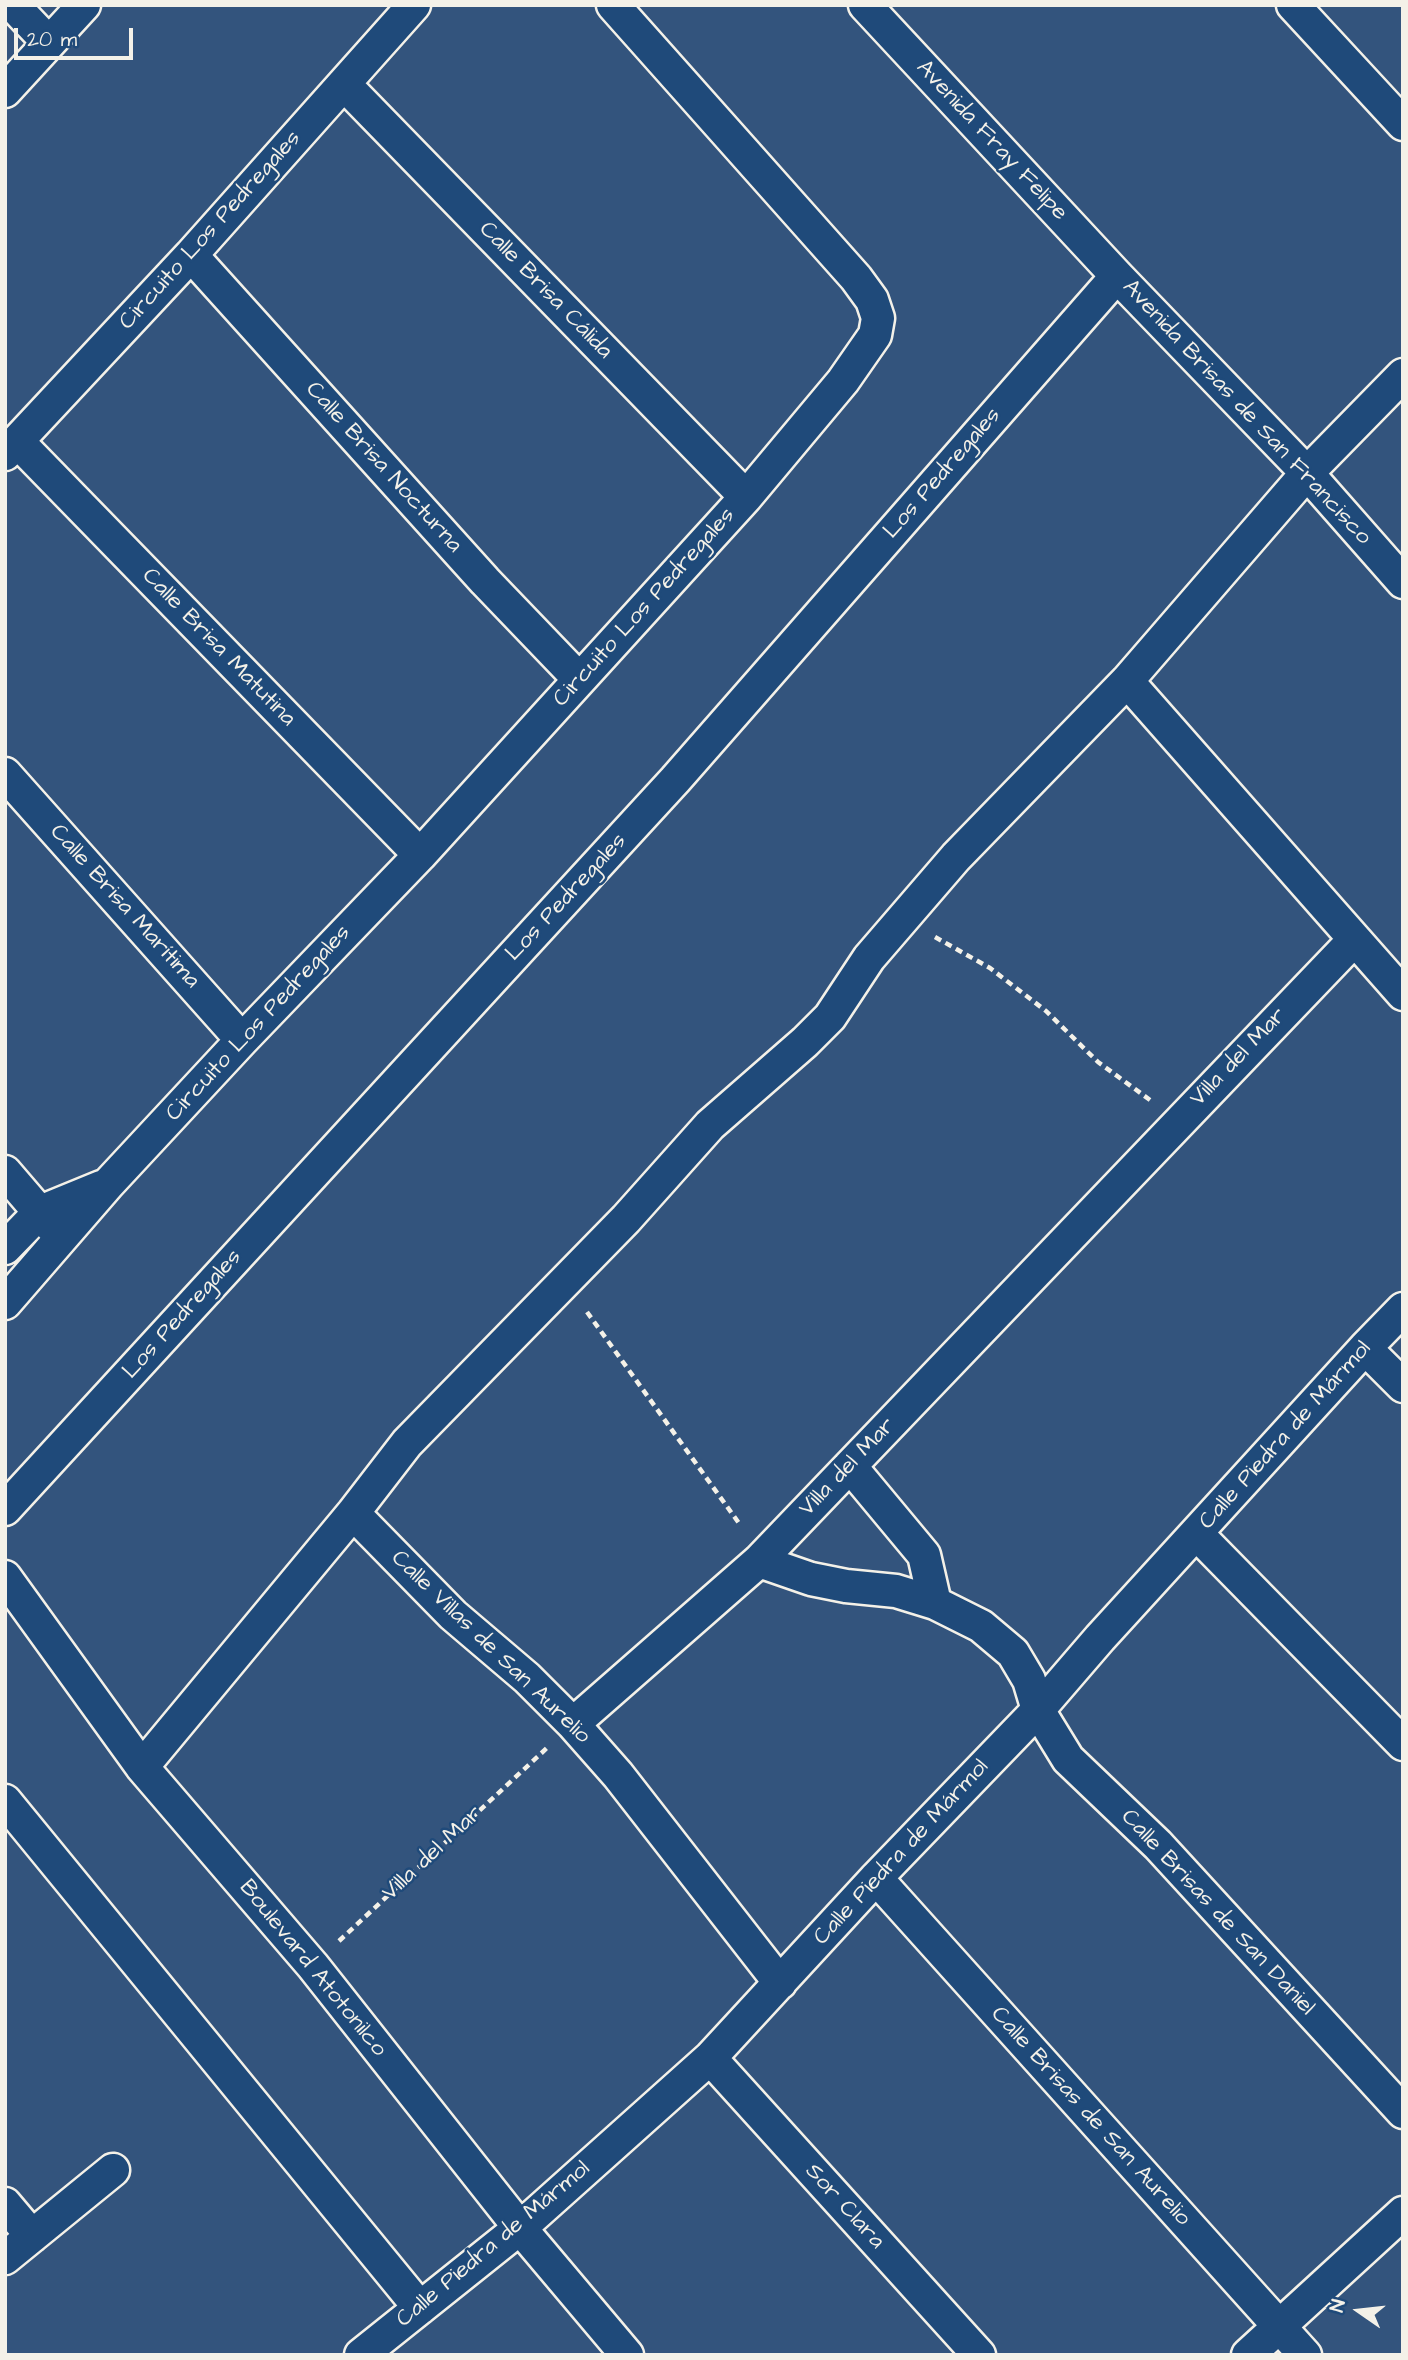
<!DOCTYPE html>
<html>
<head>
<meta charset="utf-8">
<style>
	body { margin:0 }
	#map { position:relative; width:1408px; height:2360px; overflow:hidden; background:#33547d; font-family:"Architects Daughter",sans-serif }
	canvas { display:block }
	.frame { position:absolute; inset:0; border:7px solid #f4f1e8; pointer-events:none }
	.north { position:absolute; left:1324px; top:2276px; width:70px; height:70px; -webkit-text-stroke:5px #1f4a7a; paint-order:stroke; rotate:284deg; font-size:19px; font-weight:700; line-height:28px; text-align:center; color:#f4f1e8 }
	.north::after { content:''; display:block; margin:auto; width:24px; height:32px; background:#f4f1e8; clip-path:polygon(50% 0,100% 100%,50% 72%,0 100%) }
	.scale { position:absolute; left:14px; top:28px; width:119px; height:32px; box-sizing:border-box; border:4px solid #f4f1e8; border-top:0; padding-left:9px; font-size:21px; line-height:24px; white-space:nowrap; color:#f4f1e8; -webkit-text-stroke:5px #1f4a7a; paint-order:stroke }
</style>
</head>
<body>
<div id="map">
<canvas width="1408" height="2360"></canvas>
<div class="frame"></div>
<div class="north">N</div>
<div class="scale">20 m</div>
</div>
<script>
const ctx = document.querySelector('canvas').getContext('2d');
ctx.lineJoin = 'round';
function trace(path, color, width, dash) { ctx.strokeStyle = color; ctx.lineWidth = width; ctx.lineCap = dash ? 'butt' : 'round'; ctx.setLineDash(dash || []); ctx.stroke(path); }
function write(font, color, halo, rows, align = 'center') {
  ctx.font = font + ' "Architects Daughter",sans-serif'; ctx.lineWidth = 5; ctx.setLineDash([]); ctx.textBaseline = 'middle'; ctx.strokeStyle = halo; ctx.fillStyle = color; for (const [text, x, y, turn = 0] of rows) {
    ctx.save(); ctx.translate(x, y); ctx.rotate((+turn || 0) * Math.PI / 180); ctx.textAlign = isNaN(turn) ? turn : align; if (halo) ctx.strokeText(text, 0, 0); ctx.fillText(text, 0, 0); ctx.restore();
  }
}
const street = new Path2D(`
	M 13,5 L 49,43
	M 865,5 L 1117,276 L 1307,473 L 1403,582
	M 1293,5 L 1403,124
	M 344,84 L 746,497
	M 5,91 L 84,5
	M 191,255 L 485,581 L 579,679
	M 17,441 L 420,855
	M 5,454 L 191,255 L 414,5
	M 1127,681 L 1403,994
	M 5,774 L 242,1040
	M 5,1172 L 53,1228
	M 5,1248 L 40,1212 L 101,1187
	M 5,1303 L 109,1183 L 242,1040 L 420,855 L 746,497 L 843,381 L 875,335 L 878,318 L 872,300 L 856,278 L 613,5
	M 1365,1348 L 1403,1386
	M 850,1466 L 924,1555 L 935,1603
	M 5,1509 L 675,780 L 1117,276
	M 353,1513 L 453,1615 L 527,1678 L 573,1724 L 618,1775 L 780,1983
	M 1197,1534 L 1403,1744
	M 759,1561 L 811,1579 L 846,1586 L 896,1591 L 935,1603 L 981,1626 L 1013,1653 L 1029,1680 L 1038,1710 L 1068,1759 L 1158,1845 L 1403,2112
	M 5,1577 L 142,1767 L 313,1966 L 520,2228 L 627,2355
	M 573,1724 L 759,1561 L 1354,940
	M 142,1767 L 353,1513 L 407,1443 L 626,1219 L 710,1125 L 805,1042 L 830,1017 L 869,958 L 956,857 L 1127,681 L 1307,473 L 1403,375
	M 5,1801 L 420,2308
	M 876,1878 L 1305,2355
	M 710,2058 L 979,2355
	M 5,2204 L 32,2236
	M 5,2258 L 113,2170
	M 361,2355 L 520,2228 L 710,2058 L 876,1878 L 1038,1710 L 1100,1638 L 1365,1348 L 1403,1309
	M 1248,2355 L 1403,2213`);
trace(street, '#f4f1e8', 37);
trace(new Path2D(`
	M 935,937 L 990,968 L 1046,1011 L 1098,1062 L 1150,1100
	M 587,1312 L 741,1526
	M 339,1941 L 548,1747`), '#f4f1e8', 4.5, [7, 5]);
trace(street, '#1f4a7a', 32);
write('23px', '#f4f1e8', '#1f4a7a', [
	["Avenida Fray Felipe",991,141,47],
	["Circuito Los Pedregales",211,231,-48],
	["Calle Brisa Cálida",545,291,46],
	["Avenida Brisas de San Francisco",1246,413,47],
	["Calle Brisa Nocturna",383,468,48],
	["Los Pedregales",943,474,-49],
	["Circuito Los Pedregales",645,608,-48],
	["Calle Brisa Matutina",218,648,46],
	["Los Pedregales",567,898,-47],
	["Calle Brisa Marítima",124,907,48],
	["Circuito Los Pedregales",259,1024,-47],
	["Villa del Mar",1239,1058,-46],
	["Los Pedregales",183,1315,-48],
	["Calle Piedra de Mármol",1286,1436,-48],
	["Villa del Mar",848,1468,-46],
	["Calle Villas de San Aurelio",490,1648,44],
	["Calle Piedra de Mármol",902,1853,-47],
	["Villa del Mar",433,1854,-43],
	["Calle Brisas de San Daniel",1217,1913,47],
	["Boulevard Atotonilco",312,1969,51],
	["Calle Brisas de San Aurelio",1090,2117,48],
	["Sor Clara",844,2207,48],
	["Calle Piedra de Mármol",494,2245,-40]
]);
</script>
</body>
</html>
